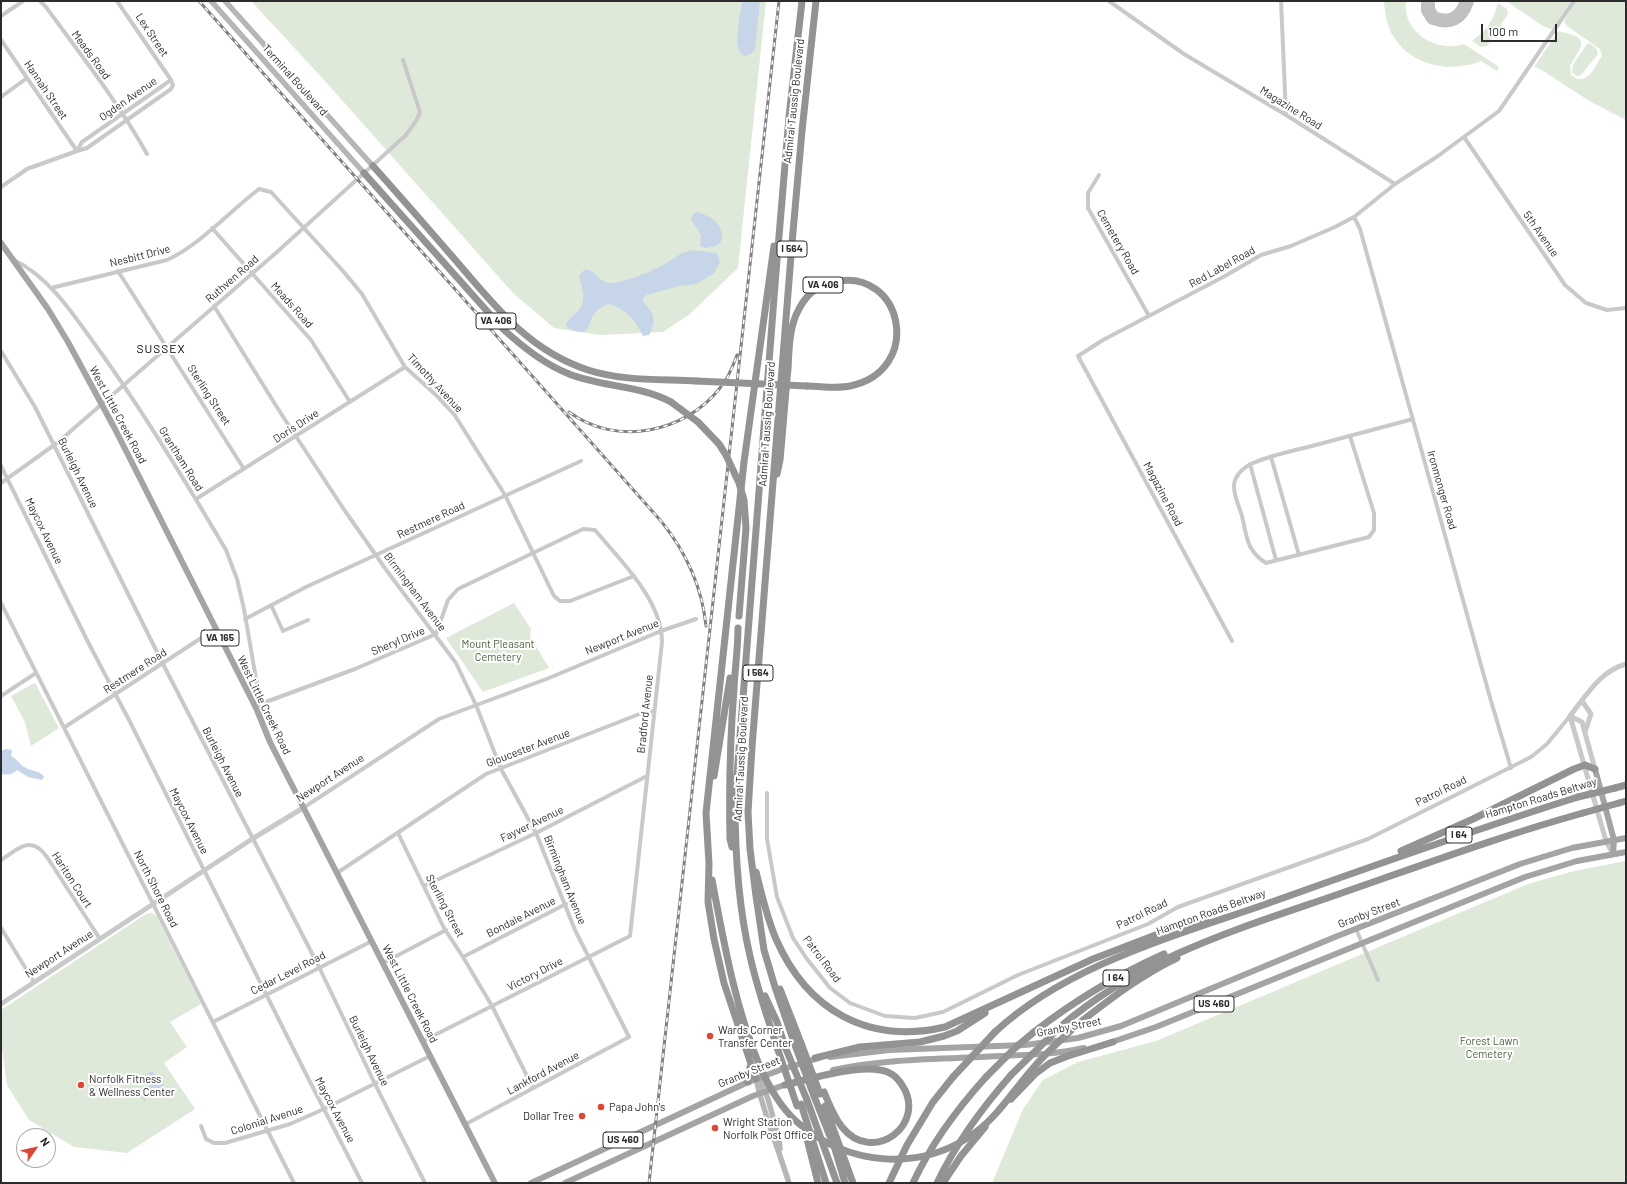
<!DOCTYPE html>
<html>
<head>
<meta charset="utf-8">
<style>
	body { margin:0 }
	#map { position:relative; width:1627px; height:1184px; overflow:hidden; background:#fff; font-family:Barlow,sans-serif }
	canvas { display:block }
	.frame { position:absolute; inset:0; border:2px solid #2c2c2c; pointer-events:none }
	.north { position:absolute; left:16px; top:1128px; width:40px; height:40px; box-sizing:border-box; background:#fff; border:1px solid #ababab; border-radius:50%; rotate:56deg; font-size:11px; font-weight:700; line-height:16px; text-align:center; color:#2c2c2c }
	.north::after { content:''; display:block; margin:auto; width:14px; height:18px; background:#dc4634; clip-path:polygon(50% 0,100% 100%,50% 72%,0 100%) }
	.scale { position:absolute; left:1481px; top:24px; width:76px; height:18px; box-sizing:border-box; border:2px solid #2c2c2c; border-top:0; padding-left:5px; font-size:12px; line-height:14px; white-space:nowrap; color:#2c2c2c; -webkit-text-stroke:3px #fff; paint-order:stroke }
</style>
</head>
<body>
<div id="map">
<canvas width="1627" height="1184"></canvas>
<div class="frame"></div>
<div class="north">N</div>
<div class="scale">100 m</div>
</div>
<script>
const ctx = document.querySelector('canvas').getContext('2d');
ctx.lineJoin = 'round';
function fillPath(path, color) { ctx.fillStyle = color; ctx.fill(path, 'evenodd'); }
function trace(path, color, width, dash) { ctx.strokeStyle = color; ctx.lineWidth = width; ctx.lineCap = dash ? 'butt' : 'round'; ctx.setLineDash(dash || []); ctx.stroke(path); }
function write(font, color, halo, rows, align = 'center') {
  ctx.font = font + ' Barlow,sans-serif'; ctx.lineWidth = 4; ctx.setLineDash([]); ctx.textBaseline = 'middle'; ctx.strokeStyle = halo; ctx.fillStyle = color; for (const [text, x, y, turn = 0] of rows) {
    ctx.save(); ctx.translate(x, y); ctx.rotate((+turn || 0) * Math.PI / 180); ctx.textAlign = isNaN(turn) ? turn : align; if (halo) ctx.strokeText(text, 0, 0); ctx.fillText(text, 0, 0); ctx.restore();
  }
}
fillPath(new Path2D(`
	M 251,1 L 766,1 L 738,268 L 690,314 L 663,332 L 600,335 L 554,328 L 513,293 L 325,81 Z
	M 1384,1 L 1406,1 C 1402,33 1437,53 1464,44 L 1499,67 L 1497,71 L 1481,61 C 1476,64 1472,64 1467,65 C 1440,71 1411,62 1395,39 C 1387,28 1385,14 1384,1 Z
	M 1506,1 L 1571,1 L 1554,28 L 1551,29 L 1543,26 Z
	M 1576,1 L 1626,1 L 1626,120 L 1591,102 L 1540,69 L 1534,67 L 1558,31 C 1589,38 1585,41 1570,66 L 1571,75 C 1586,88 1595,67 1602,56 L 1600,49 L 1567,26 L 1564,22 L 1565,19 Z
	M 1498,3 L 1507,9 L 1508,14 L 1487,46 L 1481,47 L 1472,41 L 1487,28 L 1494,15 Z
	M 1589,43 L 1596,48 L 1598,54 L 1581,75 L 1576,76 L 1572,72 L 1573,65 L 1586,45 Z
	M 514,603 L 531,629 L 530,636 L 549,668 L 483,692 L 446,638 Z
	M 35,683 L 59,728 L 31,746 L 25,722 L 11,696 Z
	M 1626,861 L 1626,1183 L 992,1183 L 1023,1109 L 1043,1080 L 1078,1062 L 1156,1041 L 1528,884 L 1574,871 Z
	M 151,913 L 156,915 L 201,1004 L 170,1022 L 187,1047 L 164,1063 L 195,1109 L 127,1153 L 74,1147 L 29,1120 L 7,1085 L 1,1042 L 1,1010 L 146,914 Z`), '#dfe9d9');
fillPath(new Path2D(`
	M 743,1 L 760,1 L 755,49 L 752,53 L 745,56 C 741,54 739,51 738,46 C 736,39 740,8 743,1 Z
	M 698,212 C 709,216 721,222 722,235 C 722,238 722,241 719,244 C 716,247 709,247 704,248 L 700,246 L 701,235 L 691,219 L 693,214 Z
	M 692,250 L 717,253 L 720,262 L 714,273 L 696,284 L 680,286 L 646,295 L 643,298 L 643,301 C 653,314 658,318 649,335 L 643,336 C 636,321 626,309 610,304 C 604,305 598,309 594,314 C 589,320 591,332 580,332 C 576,332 571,329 568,328 L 566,325 C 568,319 572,317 576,313 C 588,302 582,289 579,276 L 585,269 C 595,270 598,282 609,283 C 623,284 652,271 665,264 C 674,258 682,252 692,250 Z
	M 6,749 L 12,750 L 11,756 C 17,759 20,765 26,768 C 33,772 40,770 44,777 L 42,780 L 28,777 L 17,770 C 12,775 8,775 1,774 L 1,751 Z
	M 152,1071 L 161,1085 L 163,1084 L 164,1086 L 146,1097 L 145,1101 L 141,1097 L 140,1093 L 143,1093 L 150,1088 L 142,1077 Z`), '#c6d5e8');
trace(new Path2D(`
	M 1428,1 L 1428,10 L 1433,18 C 1450,24 1461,19 1467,1`), '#c0c0c0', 14);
trace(new Path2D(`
	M 40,1 L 46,7 C 81,55 118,102 147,154
	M 117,1 L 171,80 L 173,85 L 171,89 L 87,148 L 77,151 L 82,142 L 171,80
	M 1109,1 L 1184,54 L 1286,115 L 1395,184
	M 1281,1 L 1286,115
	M 1,16 L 23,1
	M 1,40 L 77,151 L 27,169 L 1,187
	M 1,97 L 27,78
	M 1464,137 L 1565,285 L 1586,303 L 1607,310 L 1626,308
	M 1099,175 L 1088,193 L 1088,208 L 1149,316
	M 1354,217 L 1360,229 L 1491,701 L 1511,768
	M 212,228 L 311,340 L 350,402
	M 14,260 C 51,278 75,317 99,350 C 145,414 186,482 226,550 L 237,579 L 244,609 L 259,696 L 258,701 L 255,705
	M 118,271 L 244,469
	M 51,288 L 167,260 C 200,245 230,211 259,189 L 271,192 L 343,271 L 362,294 L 405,367 L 436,395 L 454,414 L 505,495 L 554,596 L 560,601 L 570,601 L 634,576
	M 214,306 L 280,412 L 345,511 L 387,571 L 456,663 L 476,705 L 501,769 L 536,833 L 575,930 L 629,1037 L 466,1124
	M 1,351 L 35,407 L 163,664 L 319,967 L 375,1084 L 425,1183
	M 1350,436 L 1374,513 L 1374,530 L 1369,537 L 1266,563 C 1246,550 1247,537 1242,516 C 1239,506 1230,487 1236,478 C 1239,472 1245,467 1251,464 C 1271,455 1292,451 1312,446 C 1346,437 1379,428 1413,419
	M 1271,457 L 1299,555
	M 1250,464 L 1276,560
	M 1,466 L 89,644 L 129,720 L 307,1076 L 362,1183
	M 1,483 L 57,443 L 277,252 L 406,135 L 416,121 L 420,112 L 403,60
	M 196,499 L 405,367
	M 1,603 L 294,1183
	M 271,605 L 283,631 L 308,620
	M 245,619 L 306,587 L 581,461
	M 1232,641 L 1078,356 L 1103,340 L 1225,276 L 1261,255 L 1291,246 L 1335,227 L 1354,217 L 1395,184 L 1438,156 L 1499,111 L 1574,1
	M 1,696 L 36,673
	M 255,706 L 355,669 L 436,634 L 448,600 L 458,589 L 583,529 L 595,530 C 620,560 662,600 662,642 L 630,936 L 423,1041
	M 65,727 L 215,629
	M 767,793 L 767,839 L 777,897 L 793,938 L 807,959 L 830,988 L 850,1003 L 885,1016 L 915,1018 L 943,1012 L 1018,975 L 1148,924 L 1178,907 L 1368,839 L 1531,757 L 1547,744 L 1570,716
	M 303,808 L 439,719 L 549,678 L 661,631 L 696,619
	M 398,833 L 444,928 L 463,957 L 492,1006 L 533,1088
	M 1,860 C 18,849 31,834 47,857 L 100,939
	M 337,873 L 486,774 L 642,713 L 654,711
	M 424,886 L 536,833 L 647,776
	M 1,928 L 34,982
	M 1356,929 L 1378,980
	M 463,957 L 566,904
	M 383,963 L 446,930
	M 213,1022 L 372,941
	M 201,1126 L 206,1139 L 214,1143 L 225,1143 L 290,1124 L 324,1109 L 430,1056`), '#c9c9c9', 4);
trace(new Path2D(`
	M 1582,701 L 1591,714 L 1585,732
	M 1570,716 L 1606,841 L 1613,854
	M 1570,716 C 1586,696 1600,671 1626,664
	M 1570,716 L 1582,722 L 1595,769
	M 1,1004 L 252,839 L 303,808`), '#c9c9c9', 5);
trace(new Path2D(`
	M 211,1 L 364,173
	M 225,1 L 373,166
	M 760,1077 L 768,1099 L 779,1139 L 780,1149
	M 756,1079 C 764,1114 778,1148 789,1183`), '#b6b6b6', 5.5);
trace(new Path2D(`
	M 1,243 L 48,309 L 68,342 L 115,429 L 257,710 L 270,742 L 495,1183
	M 1595,769 L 1614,840 L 1613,854
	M 1109,1043 L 1156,1027 L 1525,877 L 1577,861 L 1626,852
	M 830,1057 L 889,1050 L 1025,1045 L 1078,1038 L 1121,1026 L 1335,937 L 1520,864 L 1572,848 L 1626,838
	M 833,1070 C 889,1058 946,1059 1002,1056 C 1030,1055 1058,1054 1084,1048
	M 531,1183 L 746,1083 L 780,1070 L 819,1058
	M 565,1183 L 753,1096 L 790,1083`), '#a4a4a4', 6);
trace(new Path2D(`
	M 373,166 C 399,195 425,225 451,255 C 492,302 526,350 588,370 C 622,381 660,379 696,381
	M 364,173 L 503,329 C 523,347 544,364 569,374 C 602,387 639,385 671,402
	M 777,474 L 780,460 C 783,429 785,399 788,369 C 789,351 789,332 796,315 C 803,299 815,285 833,282 C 904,266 924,371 850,386 C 836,389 821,386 807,386
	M 714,776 L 730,678
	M 1615,788 L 1626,785
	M 1619,803 L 1626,801
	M 732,847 L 730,839 C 729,789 730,739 734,689 C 735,668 738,648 738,628
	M 1401,851 L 1473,819 L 1574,769 L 1585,765 L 1595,769
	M 756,872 C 762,895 767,918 776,939 C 807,1010 868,1045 945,1027 L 1093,959 L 1184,924 L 1207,922
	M 712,880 C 724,943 735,1007 760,1067
	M 780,989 L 801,1043
	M 765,996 L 777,1022 L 786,1049
	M 1078,1024 C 1109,1000 1141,975 1177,958
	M 1060,1027 C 1143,956 1238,929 1339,894 C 1420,866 1500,836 1583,813
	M 995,1032 C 1067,965 1175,936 1266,904 C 1370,867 1473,830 1578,797
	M 1034,1032 C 1074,1001 1117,975 1164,954
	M 795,1045 L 775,987 L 764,950 L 756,896 L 750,849 L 748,812 L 752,747 L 792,243 L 802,131 L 816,1
	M 778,1050 C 768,1019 757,988 750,956 C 738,905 735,853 735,801 L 776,272 L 789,117 L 802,1
	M 815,1058 L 860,1047 L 920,1042 L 944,1036 L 957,1031 L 985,1013
	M 756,1079 L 724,983 L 714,939 L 708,902 L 709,864 L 706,813 L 744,462 L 774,246
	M 748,1082 L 750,1067
	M 785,1085 C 809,1079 856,1065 880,1070 C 889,1071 897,1077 902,1085 C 928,1124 873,1166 842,1127 C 834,1117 829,1104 824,1092
	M 814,1096 L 835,1149 L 845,1183
	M 1011,1099 L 1035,1074 L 1050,1063 L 1068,1056 L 1113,1042
	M 807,1100 L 837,1183
	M 801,1104 L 826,1183
	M 825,1106 L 853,1183
	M 807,1139 L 818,1183
	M 889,1183 L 907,1145 L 933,1102 L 953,1077
	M 913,1183 C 931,1144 957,1109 986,1077
	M 937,1183 C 956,1143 982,1108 1011,1075
	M 943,1183 L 961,1156 L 985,1127`), '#939393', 7);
const rail = new Path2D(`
	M 199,1 L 661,521 C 686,552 702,586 706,626
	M 569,412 C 616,447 685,433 720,388 C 728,379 733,366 737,355
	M 649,1183 L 779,1`);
trace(rail, '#818181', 3);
trace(rail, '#fff', 1.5, [4.5]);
trace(new Path2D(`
	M 696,381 L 807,386
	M 671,402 L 698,422 L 719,444 L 726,455 L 739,483 L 744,500 L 746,528 L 739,616
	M 1578,797 L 1615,788
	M 1583,813 L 1619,803
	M 801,1043 L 820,1094
	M 795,1045 L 814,1096
	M 786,1049 L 807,1100
	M 778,1050 L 797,1106
	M 760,1067 C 769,1086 780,1107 797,1122 C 846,1166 922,1173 976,1132 C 999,1115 1015,1088 1034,1067 C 1048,1051 1063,1038 1078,1024
	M 1011,1075 L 1060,1027
	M 953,1077 L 995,1032
	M 986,1077 L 1015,1048 L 1034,1032`), '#939393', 7);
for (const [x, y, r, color] of [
	[710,1036,4,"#dc4634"],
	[81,1085,4,"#dc4634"],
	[601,1107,4,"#dc4634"],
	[582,1116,4,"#dc4634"],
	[715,1128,4,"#dc4634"]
]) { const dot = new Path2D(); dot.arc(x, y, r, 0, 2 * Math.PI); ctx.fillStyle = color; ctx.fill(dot); trace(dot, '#fff', 1.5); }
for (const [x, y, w] of [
	[792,249,30],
	[823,285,40],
	[496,321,40],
	[220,638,38],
	[758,673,30],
	[1459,835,26],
	[1116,978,26],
	[1214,1004,40],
	[623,1140,40]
]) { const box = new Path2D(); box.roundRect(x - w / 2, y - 8, w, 16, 3); ctx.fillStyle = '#fff'; ctx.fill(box); trace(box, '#2c2c2c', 1); }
write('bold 10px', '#2c2c2c', null, [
	["I 564",792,249],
	["VA 406",823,285],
	["VA 406",496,321],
	["VA 165",220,638],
	["I 564",758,673],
	["I 64",1459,835],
	["I 64",1116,978],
	["US 460",1214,1004],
	["US 460",623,1140]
]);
write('11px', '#2c2c2c', '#fff', [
	["Lex Street",152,35,56],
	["Meads Road",91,55,54],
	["Terminal Boulevard",295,80,48],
	["Hannah Street",46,90,56],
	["Ogden Avenue",128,99,-35],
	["Admiral Taussig Boulevard",794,101,-84],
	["Magazine Road",1291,108,32],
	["5th Avenue",1541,234,55],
	["Cemetery Road",1118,242,60],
	["Nesbitt Drive",140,256,-14],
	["Red Label Road",1222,267,-29],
	["Ruthven Road",232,279,-41],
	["Meads Road",292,305,48],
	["Timothy Avenue",435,383,47],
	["Sterling Street",209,395,57],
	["West Little Creek Road",118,415,62],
	["Admiral Taussig Boulevard",767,424,-86],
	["Doris Drive",296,426,-33],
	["Grantham Road",181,459,58],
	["Burleigh Avenue",78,473,64],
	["Ironmonger Road",1442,490,74],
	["Magazine Road",1163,494,62],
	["Restmere Road",431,520,-25],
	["Maycox Avenue",44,531,64],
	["Birmingham Avenue",415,592,53],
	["Newport Avenue",622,637,-22],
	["Sheryl Drive",398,641,-23],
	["Restmere Road",135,671,-33],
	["West Little Creek Road",264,705,64],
	["Bradford Avenue",645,714,-84],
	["Gloucester Avenue",528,748,-21],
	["Admiral Taussig Boulevard",741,759,-87],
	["Burleigh Avenue",223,762,63],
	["Newport Avenue",330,778,-33],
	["Patrol Road",1441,791,-26],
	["Hampton Roads Beltway",1541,798,-17],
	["Maycox Avenue",189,821,63],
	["Fayver Avenue",532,824,-26],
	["Hariton Court",72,880,57],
	["Birmingham Avenue",565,880,68],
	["North Shore Road",156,889,63],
	["Sterling Street",445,906,62],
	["Hampton Roads Beltway",1211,912,-20],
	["Granby Street",1369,913,-21],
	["Patrol Road",1142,914,-26],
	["Bondale Avenue",521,917,-27],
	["Newport Avenue",59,954,-33],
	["Patrol Road",822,959,53],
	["Cedar Level Road",288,973,-27],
	["Victory Drive",535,974,-27],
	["West Little Creek Road",410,994,63],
	["Granby Street",1069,1027,-11],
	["Burleigh Avenue",369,1051,64],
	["Granby Street",749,1072,-22],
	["Lankford Avenue",543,1073,-28],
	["Maycox Avenue",335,1110,62],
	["Colonial Avenue",267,1120,-18]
]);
write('11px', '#48653c', '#fff', [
	["Mount Pleasant",498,644],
	["Cemetery",498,657],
	["Forest Lawn",1489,1041],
	["Cemetery",1489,1054]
]);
write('11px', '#2c2c2c', '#fff', [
	["Wards Corner",718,1030],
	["Transfer Center",718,1043],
	["Norfolk Fitness",89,1079],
	["& Wellness Center",89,1092],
	["Papa John's",609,1107],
	["Dollar Tree",574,1116,"right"],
	["Wright Station",723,1122],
	["Norfolk Post Office",723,1135]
], 'left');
ctx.letterSpacing = '1px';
write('12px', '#000', '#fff', [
	["SUSSEX",161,349]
]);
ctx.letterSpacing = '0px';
</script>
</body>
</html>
